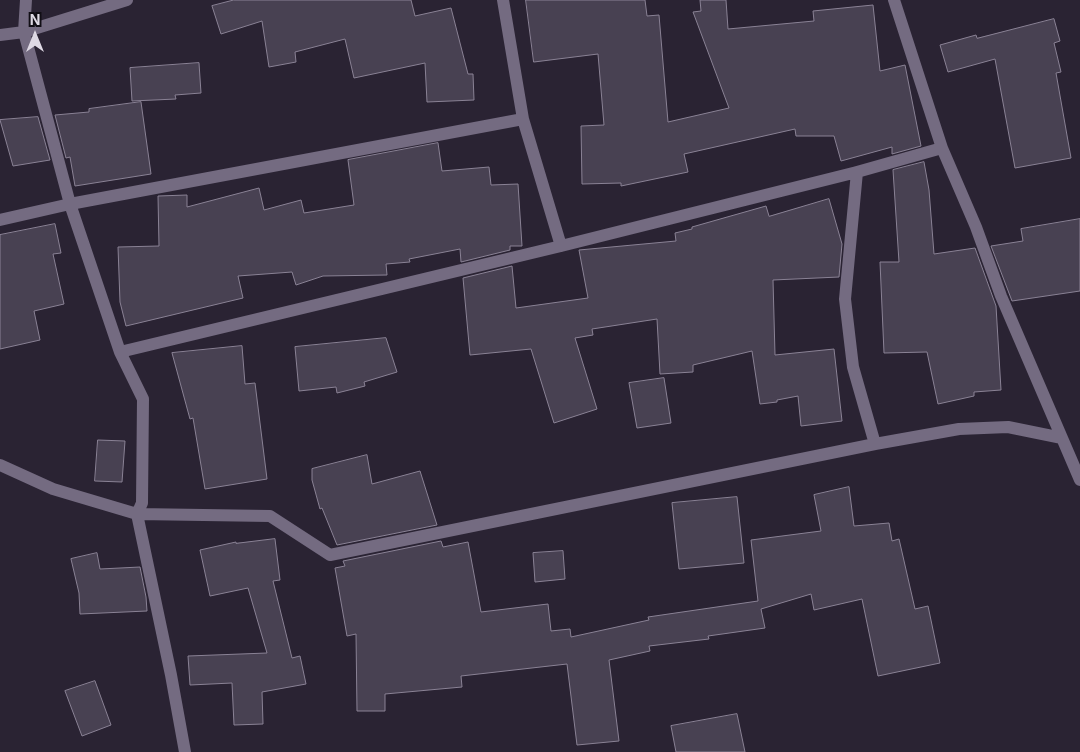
<!DOCTYPE html>
<html>
<head>
<meta charset="utf-8">
<style>
	body { margin:0 }
	#map { position:relative; width:1080px; height:752px; overflow:hidden; background:#2a2333; font-family:Inter,sans-serif }
	canvas { display:block }
	.north { position:absolute; left:10px; top:10px; width:50px; height:50px; -webkit-text-stroke:4px #110e15; paint-order:stroke; rotate:0deg; font-size:14px; font-weight:700; line-height:20px; text-align:center; color:#ded9e4 }
	.north::after { content:''; display:block; margin:auto; width:18px; height:22px; background:#ded9e4; clip-path:polygon(50% 0,100% 100%,50% 72%,0 100%) }
</style>
</head>
<body>
<div id="map">
<canvas width="1080" height="752"></canvas>
<div class="north">N</div>
</div>
<script>
const ctx = document.querySelector('canvas').getContext('2d');
ctx.lineJoin = 'round';
function fillPath(path, color) { ctx.fillStyle = color; ctx.fill(path, 'evenodd'); }
function trace(path, color, width, dash) { ctx.strokeStyle = color; ctx.lineWidth = width; ctx.lineCap = dash ? 'butt' : 'round'; ctx.setLineDash(dash || []); ctx.stroke(path); }
const building = new Path2D(`
	M 234,0 L 411,0 L 415,16 L 451,8 L 468,74 L 473,74 L 474,100 L 427,102 L 425,63 L 354,78 L 345,39 L 295,52 L 296,62 L 269,67 L 262,21 L 221,34 L 212,6 Z
	M 526,0 L 645,0 L 647,16 L 659,15 L 668,122 L 729,108 L 693,12 L 701,11 L 700,0 L 726,0 L 728,29 L 814,21 L 813,11 L 873,5 L 880,71 L 905,65 L 921,146 L 892,154 L 892,147 L 841,161 L 834,136 L 796,136 L 795,129 L 684,154 L 688,172 L 621,186 L 621,183 L 582,184 L 581,126 L 604,125 L 598,54 L 534,62 Z
	M 1054,19 L 1060,41 L 1054,43 L 1061,72 L 1056,73 L 1071,158 L 1015,168 L 995,59 L 948,72 L 940,45 L 976,35 L 977,38 Z
	M 199,63 L 201,93 L 175,95 L 176,99 L 132,101 L 130,68 Z
	M 141,102 L 151,174 L 75,186 L 70,157 L 66,158 L 55,115 L 89,112 L 89,109 Z
	M 38,117 L 50,160 L 13,166 L 0,120 Z
	M 438,143 L 442,171 L 489,167 L 491,185 L 518,184 L 522,246 L 510,246 L 510,250 L 461,262 L 460,249 L 409,259 L 410,262 L 386,264 L 387,275 L 323,276 L 296,285 L 292,272 L 238,276 L 243,298 L 126,326 L 120,302 L 118,247 L 159,246 L 158,196 L 187,195 L 187,207 L 259,188 L 264,210 L 301,200 L 304,213 L 354,205 L 348,160 Z
	M 924,162 L 929,190 L 934,254 L 975,248 L 996,306 L 1001,390 L 974,392 L 974,396 L 938,404 L 927,352 L 884,353 L 880,262 L 899,262 L 893,170 Z
	M 829,199 L 842,244 L 839,277 L 773,280 L 775,355 L 834,349 L 842,421 L 801,426 L 798,396 L 777,400 L 777,402 L 760,404 L 752,351 L 693,365 L 693,372 L 660,374 L 657,319 L 592,329 L 593,335 L 575,338 L 597,409 L 554,423 L 531,349 L 470,355 L 463,278 L 512,266 L 516,308 L 588,298 L 579,250 L 676,241 L 675,233 L 692,229 L 692,227 L 766,206 L 769,216 Z
	M 1080,219 L 1080,291 L 1012,301 L 991,246 L 1023,241 L 1021,229 Z
	M 55,224 L 61,253 L 53,254 L 64,304 L 34,311 L 40,340 L 0,349 L 0,235 Z
	M 386,338 L 397,372 L 364,382 L 365,386 L 337,393 L 336,387 L 299,391 L 295,347 Z
	M 242,346 L 245,384 L 255,383 L 267,479 L 205,489 L 193,418 L 190,419 L 172,353 Z
	M 664,378 L 671,423 L 637,428 L 629,383 Z
	M 98,440 L 125,441 L 122,482 L 95,481 Z
	M 367,455 L 372,484 L 420,471 L 437,525 L 337,545 L 322,508 L 320,509 L 312,480 L 312,469 Z
	M 849,487 L 854,526 L 889,523 L 892,541 L 899,539 L 915,609 L 928,606 L 940,663 L 878,676 L 862,599 L 814,610 L 811,594 L 761,609 L 765,628 L 708,636 L 709,639 L 649,646 L 650,651 L 609,660 L 619,741 L 577,745 L 567,664 L 461,676 L 462,687 L 385,694 L 385,711 L 357,711 L 356,634 L 347,636 L 335,568 L 345,566 L 343,561 L 441,541 L 443,547 L 468,542 L 481,612 L 548,604 L 551,631 L 570,629 L 571,637 L 649,620 L 648,617 L 758,601 L 751,540 L 821,531 L 814,495 Z
	M 737,497 L 744,563 L 679,569 L 672,503 Z
	M 275,539 L 280,580 L 273,581 L 292,658 L 300,656 L 306,684 L 262,692 L 263,724 L 234,725 L 232,683 L 190,685 L 188,656 L 267,653 L 248,588 L 210,596 L 200,550 L 236,542 L 236,543 Z
	M 563,551 L 565,579 L 535,582 L 533,553 Z
	M 97,553 L 100,569 L 140,567 L 146,597 L 147,611 L 80,614 L 79,593 L 71,559 Z
	M 95,681 L 111,725 L 82,736 L 65,691 Z
	M 737,714 L 745,752 L 676,752 L 671,726 Z`);
fillPath(building, '#484152');
trace(building, '#8a8295', 1);
trace(new Path2D(`
	M 26,0 L 24,32 L 70,204 L 120,352 L 143,399 L 142,503 L 137,514 L 171,675 L 185,752
	M 503,0 L 523,119 L 561,246
	M 894,0 L 942,148 L 976,227 L 1001,296 L 1080,480
	M 0,35 L 24,32 L 127,0
	M 857,172 L 845,299 L 853,367 L 875,444
	M 0,220 L 70,204 L 523,119
	M 120,352 L 561,246 L 857,172 L 942,148
	M 0,465 L 53,489 L 137,514 L 270,516 L 330,555 L 875,444 L 959,429 L 1008,427 L 1062,438`), '#746b81', 12);
</script>
</body>
</html>
